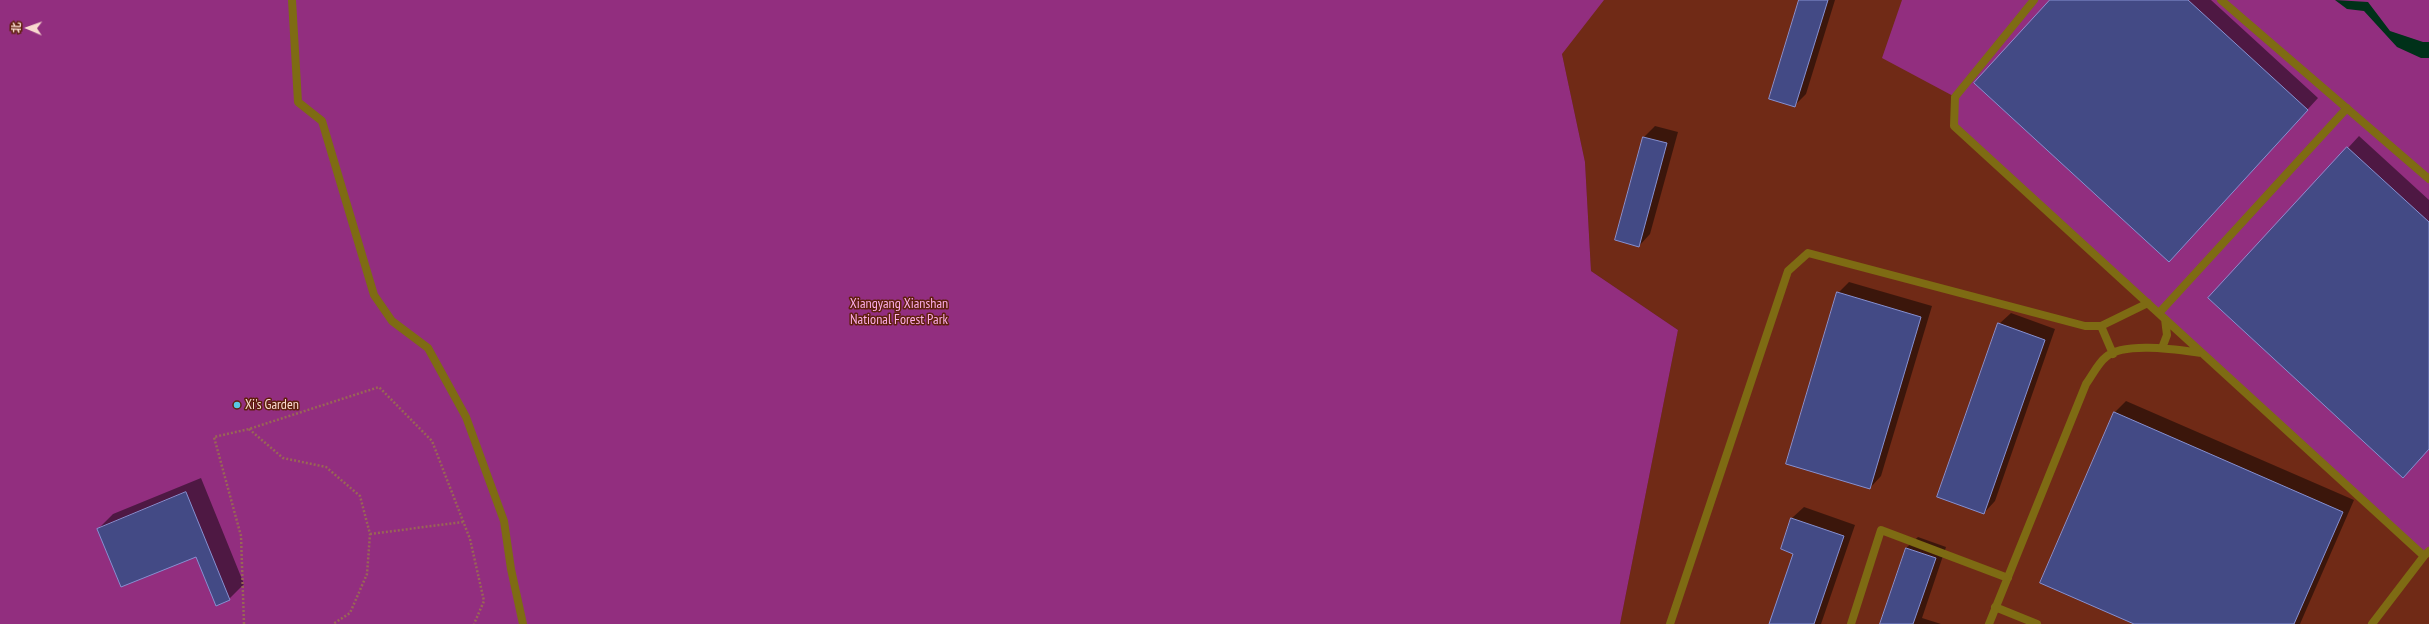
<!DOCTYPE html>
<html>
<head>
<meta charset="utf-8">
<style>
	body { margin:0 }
	#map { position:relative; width:2429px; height:624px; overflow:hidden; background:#60200e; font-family:"PT Sans Narrow","Noto Sans SC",sans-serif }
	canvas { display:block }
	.north { position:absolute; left:8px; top:8px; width:40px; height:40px; -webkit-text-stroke:3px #60200e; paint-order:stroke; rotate:272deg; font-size:11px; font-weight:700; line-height:16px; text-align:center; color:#f9d9cf }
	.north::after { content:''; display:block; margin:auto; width:14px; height:18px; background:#f9d9cf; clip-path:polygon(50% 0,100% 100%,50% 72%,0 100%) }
</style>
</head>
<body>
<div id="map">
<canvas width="2429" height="624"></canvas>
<div class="north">北</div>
</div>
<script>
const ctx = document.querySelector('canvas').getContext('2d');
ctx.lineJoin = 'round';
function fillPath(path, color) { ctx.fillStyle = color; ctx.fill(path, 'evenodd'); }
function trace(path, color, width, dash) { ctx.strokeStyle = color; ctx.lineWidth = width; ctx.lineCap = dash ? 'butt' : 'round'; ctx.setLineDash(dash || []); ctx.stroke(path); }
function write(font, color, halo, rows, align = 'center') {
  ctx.font = font + ' "PT Sans Narrow",sans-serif'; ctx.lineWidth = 3; ctx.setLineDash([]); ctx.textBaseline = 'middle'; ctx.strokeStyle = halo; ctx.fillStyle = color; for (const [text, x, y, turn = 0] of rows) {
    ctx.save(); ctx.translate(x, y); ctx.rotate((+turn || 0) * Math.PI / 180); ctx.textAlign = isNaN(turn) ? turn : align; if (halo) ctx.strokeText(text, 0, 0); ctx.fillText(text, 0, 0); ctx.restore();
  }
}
fillPath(new Path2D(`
	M 1600,0 L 2429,0 L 2429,624 L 1620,624 L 1678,330 L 1591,271 L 1585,162 L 1559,40 Z`), '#702a16');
fillPath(new Path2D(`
	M 0,0 L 1604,0 L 1562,54 L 1585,162 L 1591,271 L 1678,330 L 1620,624 L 0,624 Z
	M 1902,0 L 2429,0 L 2429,551 L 2424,556 L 1954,126 L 1955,97 L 1882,58 Z`), '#922e7f');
fillPath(new Path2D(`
	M 2335,0 L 2368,2 L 2390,31 L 2423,42 L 2429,42 L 2429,58 L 2421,58 L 2397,47 L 2364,11 L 2347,9 Z`), '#003119');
fillPath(new Path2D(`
	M 1800,0 L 1835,0 L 1806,94 L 1794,106 Z
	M 2051,0 L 2211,0 L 2318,98 L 2180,249 Z
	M 1655,126 L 1678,132 L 1650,234 L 1639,246 L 1644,137 Z
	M 2359,136 L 2429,200 L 2429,449 L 2210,298 Z
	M 1849,282 L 1932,306 L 1881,476 L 1870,488 L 1838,293 Z
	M 2011,313 L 2055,329 L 1995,501 L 1984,513 L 1999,324 Z
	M 2126,401 L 2354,500 L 2300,624 L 2136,624 L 2041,582 L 2115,412 Z
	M 201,478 L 244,584 L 229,599 L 197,555 L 98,529 L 113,514 Z
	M 1804,507 L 1855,525 L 1821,624 L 1770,624 L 1794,553 L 1782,549 L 1792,518 Z
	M 1918,537 L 1946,547 L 1922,618 L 1941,624 L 1881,624 L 1906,548 Z`), '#0007');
const building = new Path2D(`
	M 1799,0 L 1828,0 L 1795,107 L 1769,99 Z
	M 2050,0 L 2188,0 L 2308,110 L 2169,262 L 1974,83 Z
	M 1643,137 L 1667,143 L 1639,247 L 1615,240 Z
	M 2347,147 L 2429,222 L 2429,449 L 2403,478 L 2208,298 Z
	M 1837,292 L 1921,317 L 1870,489 L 1786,464 Z
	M 1998,323 L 2045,340 L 1984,514 L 1937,497 Z
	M 2114,412 L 2343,512 L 2294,624 L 2134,624 L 2040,583 Z
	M 186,492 L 230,600 L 216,606 L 196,557 L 121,587 L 97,529 Z
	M 1791,518 L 1844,536 L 1814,624 L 1769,624 L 1793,554 L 1781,549 Z
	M 1906,548 L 1936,558 L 1913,624 L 1880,624 Z`);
fillPath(building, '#434a85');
trace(building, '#8690d1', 1);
trace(new Path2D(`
	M 249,429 L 283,458 L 326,467 L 360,496 L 370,534 L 367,574 L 350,613 L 333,624
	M 370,534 L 463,522
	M 244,624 L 241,536 L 214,437 L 249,429 L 379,387 L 432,441 L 470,539 L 484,601 L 474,624`), '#996556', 2.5, [2, 2]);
trace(new Path2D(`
	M 292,0 L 298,102 L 322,121 L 374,295 L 392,321 L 428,348 L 466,417 L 504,521 L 511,569 L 523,624
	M 2034,0 L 1955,97 L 1954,126 L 2424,556 L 2429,551
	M 2221,0 L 2429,179
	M 2159,313 L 2347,108
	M 2101,326 L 2113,354
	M 2162,348 L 2167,335 L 2165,319
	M 1995,607 L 2037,624
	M 1670,624 L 1788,271 L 1808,253 L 2085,326 L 2101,326 L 2148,303
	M 1851,624 L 1881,530 L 2008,578
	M 1989,624 L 2086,384 C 2092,376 2098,363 2106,357 C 2124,341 2179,350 2202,353
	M 2372,624 L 2424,556`), '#7e6b13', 8);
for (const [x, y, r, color] of [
	[237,405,4,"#58c8e4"]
]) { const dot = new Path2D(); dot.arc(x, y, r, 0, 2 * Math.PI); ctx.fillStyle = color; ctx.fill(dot); trace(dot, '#60200e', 1.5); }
write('14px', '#fdade8', '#60200e', [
	["Xiangyang Xianshan",899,304],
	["National Forest Park",899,320]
]);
write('14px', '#f9d9cf', '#60200e', [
	["Xi's Garden",245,405]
], 'left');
</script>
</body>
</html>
